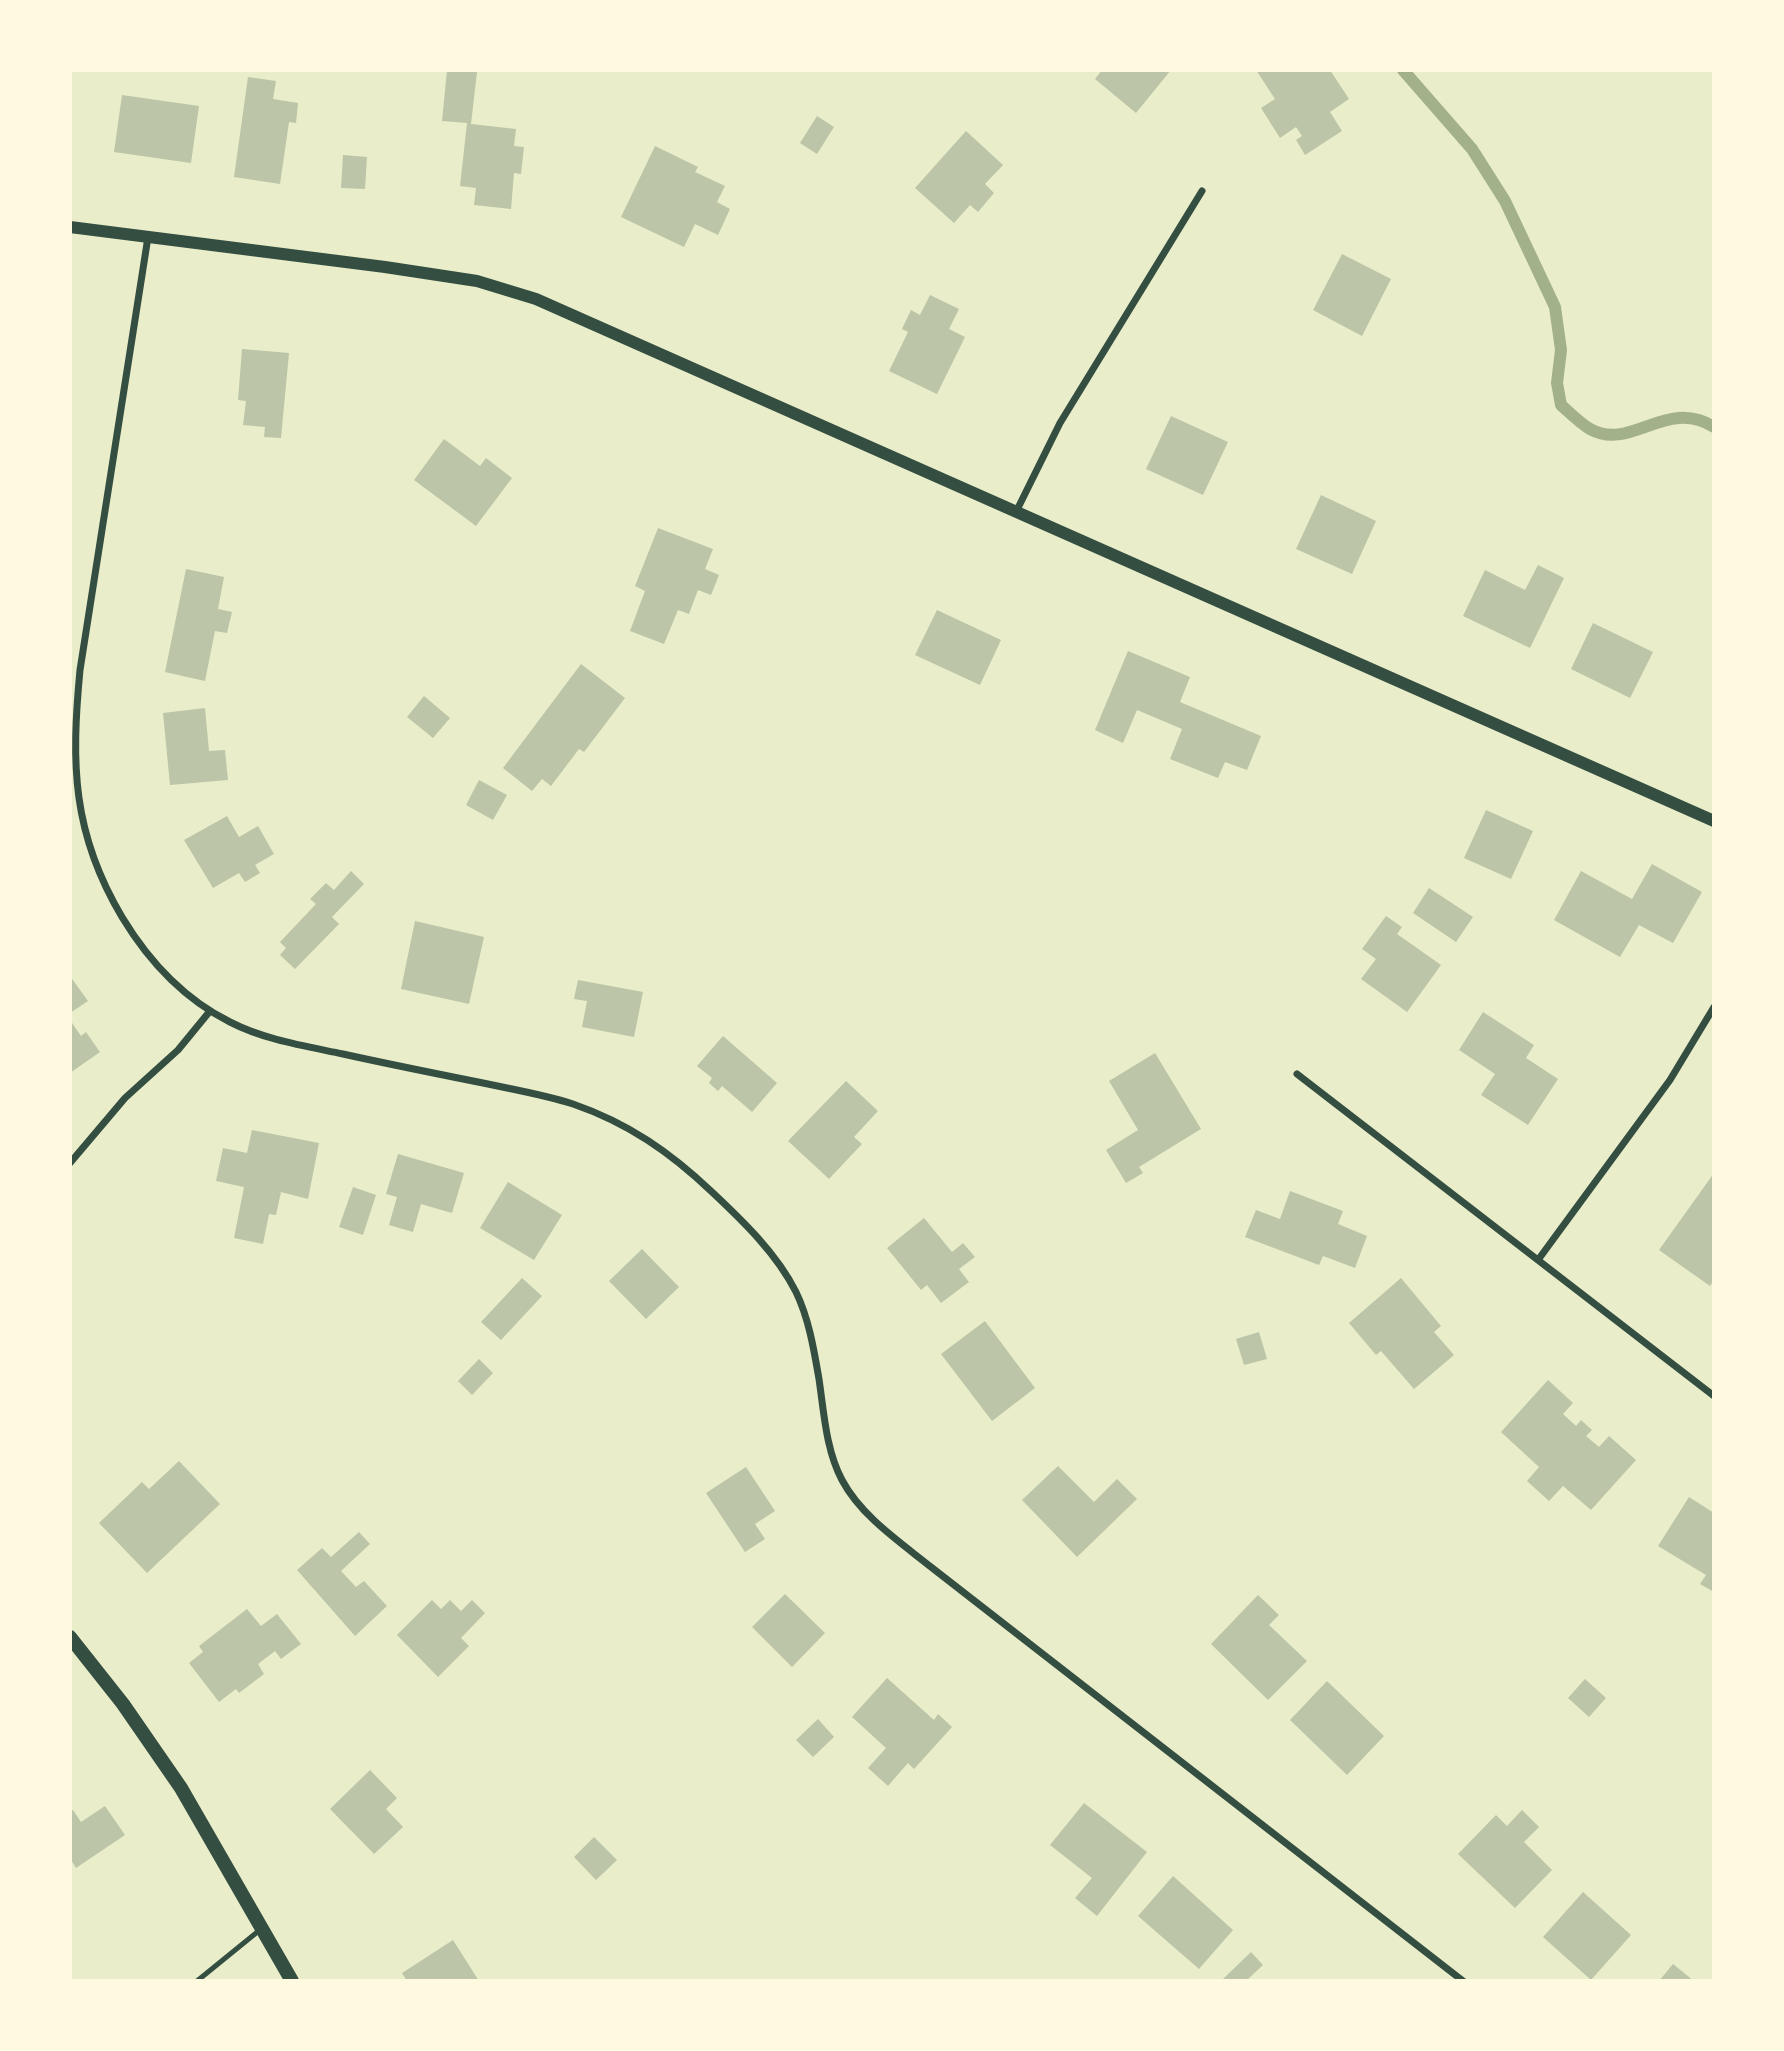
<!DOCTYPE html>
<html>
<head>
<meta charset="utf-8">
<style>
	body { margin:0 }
	#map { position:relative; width:1784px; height:2051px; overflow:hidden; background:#e9edc9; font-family:Overpass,sans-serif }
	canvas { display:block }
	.frame { position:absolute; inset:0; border:72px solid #fefae0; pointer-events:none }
</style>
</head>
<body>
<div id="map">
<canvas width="1784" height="2051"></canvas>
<div class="frame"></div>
</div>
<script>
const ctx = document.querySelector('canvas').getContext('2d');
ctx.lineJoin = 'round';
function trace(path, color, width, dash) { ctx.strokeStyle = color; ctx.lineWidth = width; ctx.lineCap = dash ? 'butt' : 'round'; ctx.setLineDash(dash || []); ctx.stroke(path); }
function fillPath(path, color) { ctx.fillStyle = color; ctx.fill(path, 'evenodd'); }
trace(new Path2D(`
	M 1403,70 L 1472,149 L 1505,201 L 1555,307 L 1561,350 L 1557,383 L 1561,405 C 1570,413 1580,423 1590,429 C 1631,452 1666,397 1714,427`), '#a3b18a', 12);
fillPath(new Path2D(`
	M 447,70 L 477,72 L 471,124 L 516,129 L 514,146 L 524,147 L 521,174 L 514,173 L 511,209 L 474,205 L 476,188 L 460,186 L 467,123 L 442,121 Z
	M 1102,70 L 1171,70 L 1136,113 L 1095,79 Z
	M 1256,70 L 1330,70 L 1349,99 L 1330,112 L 1342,131 L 1305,155 L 1296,140 L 1302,136 L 1296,127 L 1280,138 L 1261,108 L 1275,99 Z
	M 248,77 L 276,81 L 273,99 L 298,103 L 296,123 L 289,122 L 280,184 L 234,177 Z
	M 122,95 L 199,106 L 191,163 L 114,152 Z
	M 817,116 L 834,127 L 817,154 L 800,143 Z
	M 966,131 L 1003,165 L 985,184 L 994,193 L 978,212 L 970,205 L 954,223 L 915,188 Z
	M 655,146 L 698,167 L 695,172 L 725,186 L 717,202 L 730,209 L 718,235 L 695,224 L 684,247 L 621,217 Z
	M 343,155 L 367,157 L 365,189 L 341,188 Z
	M 1342,254 L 1391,279 L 1362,336 L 1313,310 Z
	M 930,295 L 959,309 L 949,329 L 965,337 L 937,394 L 889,371 L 908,332 L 902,329 L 911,310 L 920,315 Z
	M 242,349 L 289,353 L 281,438 L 264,437 L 265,427 L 243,425 L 246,401 L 238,400 Z
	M 1171,416 L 1228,442 L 1203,495 L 1146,469 Z
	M 444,439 L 480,466 L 486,458 L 512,478 L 476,526 L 414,480 Z
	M 1321,495 L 1376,521 L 1352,574 L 1296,549 Z
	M 658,528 L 713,549 L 705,569 L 719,575 L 711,595 L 698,590 L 689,614 L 678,610 L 664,644 L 630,631 L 645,591 L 635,586 Z
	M 1538,565 L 1564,578 L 1530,648 L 1463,616 L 1485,570 L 1525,590 Z
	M 186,569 L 224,577 L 218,609 L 232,612 L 227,633 L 215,631 L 205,681 L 165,672 Z
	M 937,610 L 1001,640 L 980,685 L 915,655 Z
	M 1593,623 L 1653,652 L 1630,698 L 1571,669 Z
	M 1128,651 L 1190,677 L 1180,702 L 1261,736 L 1247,770 L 1225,762 L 1218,778 L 1170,759 L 1182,729 L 1137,710 L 1123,743 L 1095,730 Z
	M 581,664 L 625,698 L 584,752 L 579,749 L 551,786 L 542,779 L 532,791 L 503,768 Z
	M 424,696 L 450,718 L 433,738 L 407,717 Z
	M 205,708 L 209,751 L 225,750 L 228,780 L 170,785 L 163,713 Z
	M 479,780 L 507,795 L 493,820 L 466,805 Z
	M 1486,810 L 1533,831 L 1511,879 L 1464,858 Z
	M 227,816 L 239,837 L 258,826 L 274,854 L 255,865 L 260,873 L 245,882 L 239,873 L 213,888 L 184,840 Z
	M 1652,864 L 1702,892 L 1673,943 L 1639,925 L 1620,957 L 1554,920 L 1581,871 L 1632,899 Z
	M 351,871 L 364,884 L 332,917 L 339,924 L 295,969 L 280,955 L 286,948 L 280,942 L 316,904 L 310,899 L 326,883 L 334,890 Z
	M 1429,888 L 1473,917 L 1456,942 L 1413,913 Z
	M 1386,916 L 1402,927 L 1397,934 L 1441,965 L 1407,1012 L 1361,979 L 1376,959 L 1362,949 Z
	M 415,921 L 484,937 L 469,1004 L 401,989 Z
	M 70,976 L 88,1001 L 70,1013 Z
	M 578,980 L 643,992 L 634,1037 L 582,1027 L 587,1001 L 574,999 Z
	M 1483,1012 L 1534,1045 L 1526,1058 L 1558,1079 L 1528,1125 L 1481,1095 L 1495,1074 L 1459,1050 Z
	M 70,1020 L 81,1036 L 86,1032 L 100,1052 L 70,1073 Z
	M 723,1036 L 777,1083 L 752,1112 L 722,1086 L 718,1091 L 709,1083 L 712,1078 L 697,1066 Z
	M 1155,1053 L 1201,1129 L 1139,1167 L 1143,1173 L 1126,1183 L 1106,1150 L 1138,1130 L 1109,1081 Z
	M 846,1081 L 878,1111 L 854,1137 L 862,1144 L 829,1179 L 788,1141 Z
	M 252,1130 L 319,1143 L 308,1199 L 281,1192 L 276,1215 L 269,1214 L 263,1244 L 234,1238 L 244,1187 L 216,1181 L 223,1148 L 247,1153 Z
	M 398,1154 L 464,1173 L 452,1213 L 421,1204 L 413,1232 L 389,1225 L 397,1197 L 386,1194 Z
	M 1714,1173 L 1714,1280 L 1710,1286 L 1659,1250 Z
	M 508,1182 L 562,1215 L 534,1260 L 480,1228 Z
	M 353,1187 L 376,1195 L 363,1235 L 339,1227 Z
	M 1290,1191 L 1343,1211 L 1338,1224 L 1367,1236 L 1355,1268 L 1323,1256 L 1319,1265 L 1245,1237 L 1256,1210 L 1280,1219 Z
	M 924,1218 L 952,1252 L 963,1243 L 975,1257 L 959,1269 L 969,1282 L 941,1303 L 927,1285 L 921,1290 L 887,1248 Z
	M 642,1249 L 679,1287 L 646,1319 L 609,1281 Z
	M 522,1278 L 542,1296 L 501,1340 L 481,1322 Z
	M 1401,1278 L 1441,1326 L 1434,1332 L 1454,1355 L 1414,1389 L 1381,1351 L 1376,1355 L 1349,1323 Z
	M 985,1321 L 1035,1388 L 992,1421 L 941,1354 Z
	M 1259,1332 L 1267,1359 L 1244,1365 L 1236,1339 Z
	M 479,1359 L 493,1373 L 472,1395 L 458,1381 Z
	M 1548,1380 L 1573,1403 L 1563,1414 L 1576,1426 L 1581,1420 L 1592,1430 L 1586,1436 L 1599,1447 L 1609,1436 L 1636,1460 L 1591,1510 L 1563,1486 L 1549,1501 L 1527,1481 L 1539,1467 L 1501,1432 Z
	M 179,1461 L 220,1504 L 147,1573 L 99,1523 L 142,1482 L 149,1489 Z
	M 1058,1466 L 1094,1502 L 1117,1479 L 1137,1499 L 1077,1557 L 1022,1500 Z
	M 746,1467 L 775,1511 L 755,1524 L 765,1539 L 745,1552 L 706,1493 Z
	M 1689,1497 L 1714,1513 L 1714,1592 L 1700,1584 L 1706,1575 L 1658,1546 Z
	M 359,1532 L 370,1544 L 341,1571 L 356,1587 L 364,1581 L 387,1606 L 355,1636 L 297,1570 L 322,1548 L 331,1557 Z
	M 785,1594 L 825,1633 L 792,1667 L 752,1627 Z
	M 1258,1595 L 1279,1615 L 1269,1625 L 1307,1661 L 1268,1700 L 1211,1644 Z
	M 432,1600 L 441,1609 L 450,1600 L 461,1611 L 472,1600 L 485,1613 L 461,1638 L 469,1646 L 438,1677 L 397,1635 Z
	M 247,1609 L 261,1626 L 277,1614 L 301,1644 L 281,1659 L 275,1651 L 258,1664 L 264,1674 L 239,1693 L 236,1689 L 219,1702 L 189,1663 L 203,1652 L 199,1646 Z
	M 887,1678 L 934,1720 L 938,1714 L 952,1727 L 914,1769 L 908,1763 L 888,1786 L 868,1768 L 886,1748 L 852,1717 Z
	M 1585,1679 L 1606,1698 L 1589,1717 L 1568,1698 Z
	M 1327,1681 L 1384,1736 L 1347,1775 L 1290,1720 Z
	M 818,1719 L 834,1737 L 813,1757 L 796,1740 Z
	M 370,1770 L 397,1798 L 386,1809 L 403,1827 L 374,1854 L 330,1809 Z
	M 1084,1803 L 1147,1852 L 1097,1916 L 1075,1898 L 1092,1878 L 1050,1845 Z
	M 105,1806 L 125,1835 L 76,1868 L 70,1858 L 70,1812 L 73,1810 L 81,1822 Z
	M 1522,1810 L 1539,1827 L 1524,1842 L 1552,1870 L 1515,1908 L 1458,1854 L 1496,1815 L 1507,1826 Z
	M 594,1837 L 617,1860 L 596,1880 L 574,1857 Z
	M 1173,1876 L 1233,1930 L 1199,1969 L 1138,1916 Z
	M 1583,1892 L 1631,1935 L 1591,1980 L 1543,1937 Z
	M 453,1940 L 479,1981 L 407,1981 L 402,1973 Z
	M 1251,1952 L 1263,1965 L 1246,1981 L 1225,1981 L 1223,1979 Z
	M 1673,1964 L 1694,1981 L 1659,1981 Z`), '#bcc5a7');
trace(new Path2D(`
	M 197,1981 L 261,1929`), '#344e41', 5);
trace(new Path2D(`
	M 148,237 L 80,670 C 71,764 72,833 122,917 C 148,960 184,999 230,1022 C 265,1040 305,1046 343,1054 C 388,1064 433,1073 478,1082 C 510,1089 542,1094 573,1104 C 628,1123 670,1152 712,1192 C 743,1221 777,1254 796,1292 C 809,1319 814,1350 819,1379 C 824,1413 826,1450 842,1480 C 861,1516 900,1542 931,1567 L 1463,1981
	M 1016,512 L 1060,423 L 1202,191
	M 1297,1074 L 1714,1396
	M 70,1163 L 125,1098 L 178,1050 L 210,1011
	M 1538,1260 L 1670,1080 L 1714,1007`), '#344e41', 7);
trace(new Path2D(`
	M 70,227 L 385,267 L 477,281 L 536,299 L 1714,821`), '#344e41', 12);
trace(new Path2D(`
	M 70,1637 L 123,1704 L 181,1788 L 292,1981`), '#344e41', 14);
</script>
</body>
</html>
